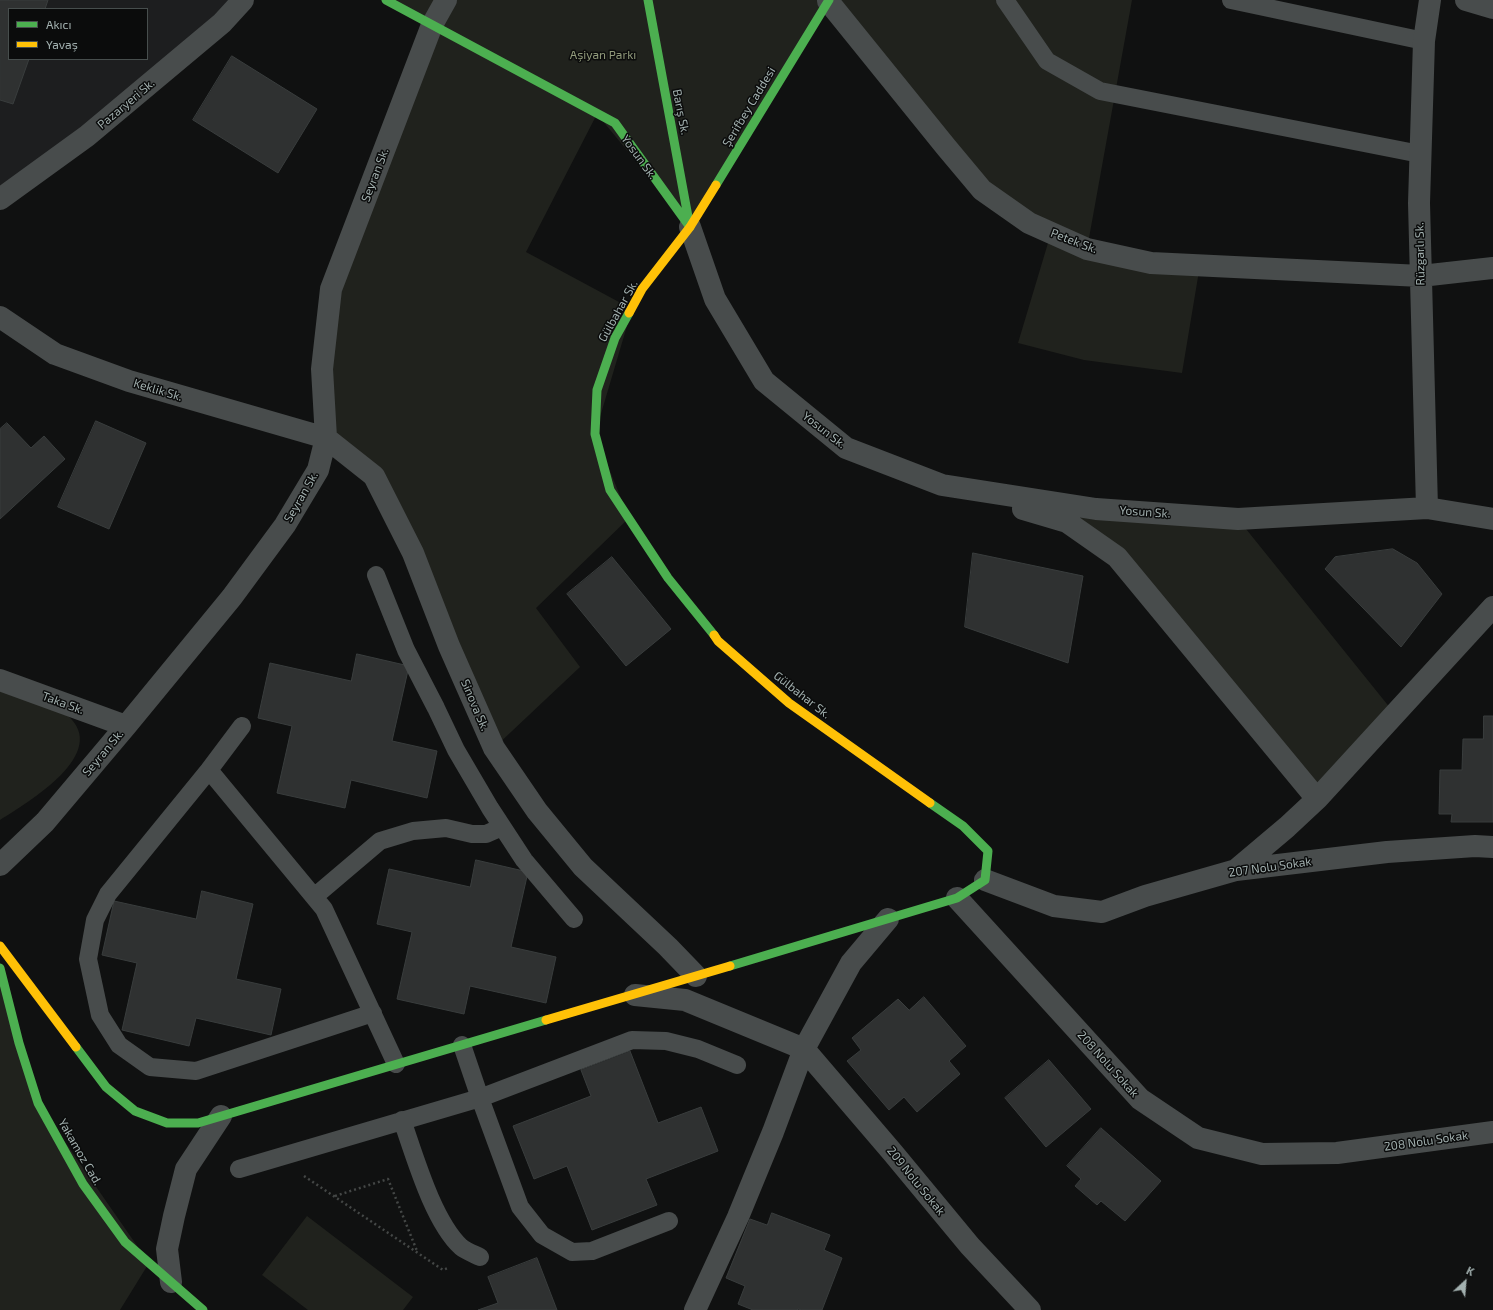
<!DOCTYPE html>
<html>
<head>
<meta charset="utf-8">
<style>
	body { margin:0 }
	#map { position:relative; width:1493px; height:1310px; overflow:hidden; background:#101111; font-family:"Exo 2",sans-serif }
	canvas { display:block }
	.legend { position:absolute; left:8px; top:8px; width:140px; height:52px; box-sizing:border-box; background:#0b0c0c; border:1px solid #474e4d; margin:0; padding:5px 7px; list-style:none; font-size:12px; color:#a2b0af }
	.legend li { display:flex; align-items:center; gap:8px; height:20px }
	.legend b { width:20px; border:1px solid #474e4d }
	.north { position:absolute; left:1445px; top:1262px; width:40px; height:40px; -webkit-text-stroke:3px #0b0c0c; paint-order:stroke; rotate:26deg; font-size:11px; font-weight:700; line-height:16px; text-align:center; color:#a2b0af }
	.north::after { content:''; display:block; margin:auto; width:14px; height:18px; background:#a2b0af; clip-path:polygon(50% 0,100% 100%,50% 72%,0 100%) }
</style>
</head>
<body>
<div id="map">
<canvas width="1493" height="1310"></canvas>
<ul class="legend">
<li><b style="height:5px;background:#4caf50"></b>Akıcı</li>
<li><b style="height:5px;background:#ffc107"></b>Yavaş</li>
</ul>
<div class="north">K</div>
</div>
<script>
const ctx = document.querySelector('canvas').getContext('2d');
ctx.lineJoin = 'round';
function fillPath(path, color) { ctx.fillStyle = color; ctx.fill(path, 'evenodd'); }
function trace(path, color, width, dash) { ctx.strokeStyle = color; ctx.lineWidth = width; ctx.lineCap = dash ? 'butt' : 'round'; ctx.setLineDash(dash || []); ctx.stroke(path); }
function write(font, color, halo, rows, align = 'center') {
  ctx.font = font + ' "Exo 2",sans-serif'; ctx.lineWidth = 3; ctx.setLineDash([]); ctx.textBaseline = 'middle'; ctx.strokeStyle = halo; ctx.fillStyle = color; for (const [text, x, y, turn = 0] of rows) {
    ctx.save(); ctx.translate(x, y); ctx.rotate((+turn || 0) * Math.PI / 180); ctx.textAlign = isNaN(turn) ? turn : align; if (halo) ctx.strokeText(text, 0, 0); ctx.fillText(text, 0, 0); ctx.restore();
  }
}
fillPath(new Path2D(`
	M 0,0 L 243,0 L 0,194 ZM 9,9 L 147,9 L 147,59 L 9,59 Z`), '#1d1e1f');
fillPath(new Path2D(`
	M 386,0 L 1132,0 L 1087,249 L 1200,265 L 1182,373 L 1084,360 L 1018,343 L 1051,233 L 982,190 L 829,1 L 690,227 L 597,114 L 526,252 L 632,309 L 595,434 L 629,518 L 536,608 L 580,667 L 494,748 L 375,476 L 326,438 L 331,289 L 432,25 Z
	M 1096,509 L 1238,519 L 1395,714 L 1317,799 L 1117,557 L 1067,522 Z
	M 0,680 C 16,688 32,697 48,705 C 54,708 62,711 67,715 C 112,753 27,803 0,820 Z
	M 0,968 L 38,1103 L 149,1263 L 120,1310 L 0,1310 Z
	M 307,1216 L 413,1297 L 403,1310 L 308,1310 L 262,1275 Z`), '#20221d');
const building = new Path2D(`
	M 0,0 L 48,0 L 45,9 L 9,9 L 9,59 L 29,59 L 13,104 L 0,100 Z
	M 232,56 L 317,109 L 278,173 L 193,120 Z
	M 96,421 L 146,443 L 109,529 L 58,507 Z
	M 7,423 L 31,448 L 44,436 L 65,459 L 0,519 L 0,429 Z
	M 1393,549 L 1417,563 L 1442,594 L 1401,647 L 1325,569 L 1335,557 Z
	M 973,553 L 1083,576 L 1068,663 L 965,627 Z
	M 612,557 L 671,629 L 626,666 L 567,594 Z
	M 357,654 L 409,666 L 392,741 L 437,751 L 427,798 L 351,780 L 345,808 L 277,793 L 292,726 L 258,718 L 270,663 L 351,681 Z
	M 1484,716 L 1493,716 L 1493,822 L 1451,822 L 1452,814 L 1439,814 L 1440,770 L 1462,770 L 1463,739 L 1483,739 Z
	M 476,860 L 528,872 L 511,947 L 556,957 L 546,1003 L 470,986 L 464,1014 L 397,999 L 412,932 L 377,924 L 389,869 L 470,887 Z
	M 202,891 L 253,904 L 236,979 L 281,989 L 271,1035 L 196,1018 L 189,1046 L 122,1030 L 137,963 L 102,955 L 114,901 L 196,919 Z
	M 924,997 L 966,1046 L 949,1061 L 960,1074 L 917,1112 L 904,1097 L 889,1110 L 847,1061 L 861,1050 L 852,1038 L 898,999 L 909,1010 Z
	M 630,1051 L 658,1123 L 701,1107 L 718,1151 L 646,1179 L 657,1205 L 592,1230 L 567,1166 L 534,1179 L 513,1126 L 591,1096 L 581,1070 Z
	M 1049,1060 L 1091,1109 L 1046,1147 L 1005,1098 Z
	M 1101,1128 L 1161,1181 L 1125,1221 L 1101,1201 L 1097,1205 L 1075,1186 L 1081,1179 L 1067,1166 Z
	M 772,1213 L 830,1235 L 824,1250 L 842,1258 L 822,1310 L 802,1310 L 798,1309 L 797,1310 L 753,1310 L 738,1304 L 745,1286 L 726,1278 L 750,1219 L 767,1225 Z
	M 537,1258 L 557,1310 L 478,1310 L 498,1303 L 488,1277 Z`);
fillPath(building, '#2f3131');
trace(building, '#393d3d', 1);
trace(new Path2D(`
	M 304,1176 L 443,1270 L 448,1268
	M 335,1196 L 388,1179 L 417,1251`), '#444746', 2.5, [2, 3]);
trace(new Path2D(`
	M 1005,0 L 1047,61 L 1100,91 L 1420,154
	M 1231,0 L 1424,41
	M 376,575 L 406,650 L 436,708 L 456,750 L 490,808 L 524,860 L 574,919
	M 242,726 L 209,770 L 108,894 L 95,920 L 88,959 L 100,1015 L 119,1045 L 150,1067 L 196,1071 L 373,1013
	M 209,770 L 324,909 L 396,1064
	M 314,897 L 380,841 L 413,831 L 446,828 L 472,834 L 486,834 L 502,827
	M 402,1120 C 415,1157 433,1221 461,1247 C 466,1251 474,1254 480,1257
	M 239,1169 L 480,1098 L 462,1045
	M 669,1221 L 592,1251 L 572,1252 L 542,1235 L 520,1207 L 480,1098 L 632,1040 L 666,1041 L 698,1049 L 737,1065`), '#484c4c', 18);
trace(new Path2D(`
	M 1466,0 L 1493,8
	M 828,1 L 946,147 L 982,190 L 1029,223 L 1087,249 L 1151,263 L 1421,276 L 1493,268
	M 0,199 L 87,136 L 222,23 L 243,0
	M 690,227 L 715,299 L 764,381 L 846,448 L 942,485 L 1096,509 L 1238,519 L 1427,508 L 1493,519
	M 0,317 L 55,354 L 129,381 L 326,438 L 374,476 L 413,553 L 449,646 L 494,748 L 537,811 L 583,867 L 668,947 L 696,976
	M 1427,508 L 1419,203 L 1424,41 L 1430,0
	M 1023,509 L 1067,522 L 1117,557 L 1317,799
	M 0,680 L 126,726
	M 0,865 L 45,822 L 126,726 L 232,597 L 285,525 L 318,470 L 326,438 L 322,369 L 331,289 L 432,25 L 446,0
	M 1236,870 L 1287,827 L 1317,799 L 1493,607
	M 985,880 L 1054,906 L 1102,912 L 1145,896 L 1236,870 L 1387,852 L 1475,846 L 1493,847
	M 957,898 L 1140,1099 L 1198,1138 L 1262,1154 L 1337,1153 L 1493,1132
	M 635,995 L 685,1000 L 804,1049 L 893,1153 L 970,1246 L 1030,1310
	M 171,1282 L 167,1249 L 174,1216 L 186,1169 L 221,1116
	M 695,1310 L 738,1217 L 773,1132 L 804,1049 L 851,963 L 888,919`), '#484c4c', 22);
trace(new Path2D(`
	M 386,0 L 615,123 L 690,227
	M 648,0 L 689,222
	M 716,185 L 829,0
	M 629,313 L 615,338 L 597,390 L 595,434 L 610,490 L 668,578 L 714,635
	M 730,966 L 957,898 L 985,880 L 988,851 L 963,826 L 930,803
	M 0,968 L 19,1043 L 38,1103 L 83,1184 L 125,1242 L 203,1310
	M 76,1047 L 106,1087 L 135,1111 L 167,1123 L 198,1123 L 546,1020`), '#4caf50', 9);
trace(new Path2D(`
	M 629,313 L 642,289 L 690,227 L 716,185
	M 714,635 L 718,641 L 789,703 L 930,803
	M 0,946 L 76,1047
	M 546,1020 L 730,966`), '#ffc107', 9);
write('12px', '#919a7b', '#0b0c0c', [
	["Aşiyan Parkı",603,55]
]);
write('12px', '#a2b0af', '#0b0c0c', [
	["Pazaryeri Sk.",126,104,-40],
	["Şerifbey Caddesi",749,107,-59],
	["Barış Sk.",681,112,79],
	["Yosun Sk.",639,157,54],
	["Seyran Sk.",375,175,-69],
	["Petek Sk.",1074,241,21],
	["Rüzgarlı Sk.",1420,254,-91],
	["Gülbahar Sk.",618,311,-61],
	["Keklik Sk.",158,390,17],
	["Yosun Sk.",824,430,38],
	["Seyran Sk.",301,497,-60],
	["Yosun Sk.",1145,512,4],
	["Gülbahar Sk.",802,695,38],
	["Taka Sk.",63,703,20],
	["Sinova Sk.",475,705,67],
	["Seyran Sk.",103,753,-50],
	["207 Nolu Sokak",1270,867,-8],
	["208 Nolu Sokak",1108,1064,48],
	["208 Nolu Sokak",1426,1141,-8],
	["Yakamoz Cad.",80,1152,60],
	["209 Nolu Sokak",916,1181,51]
]);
</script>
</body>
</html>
